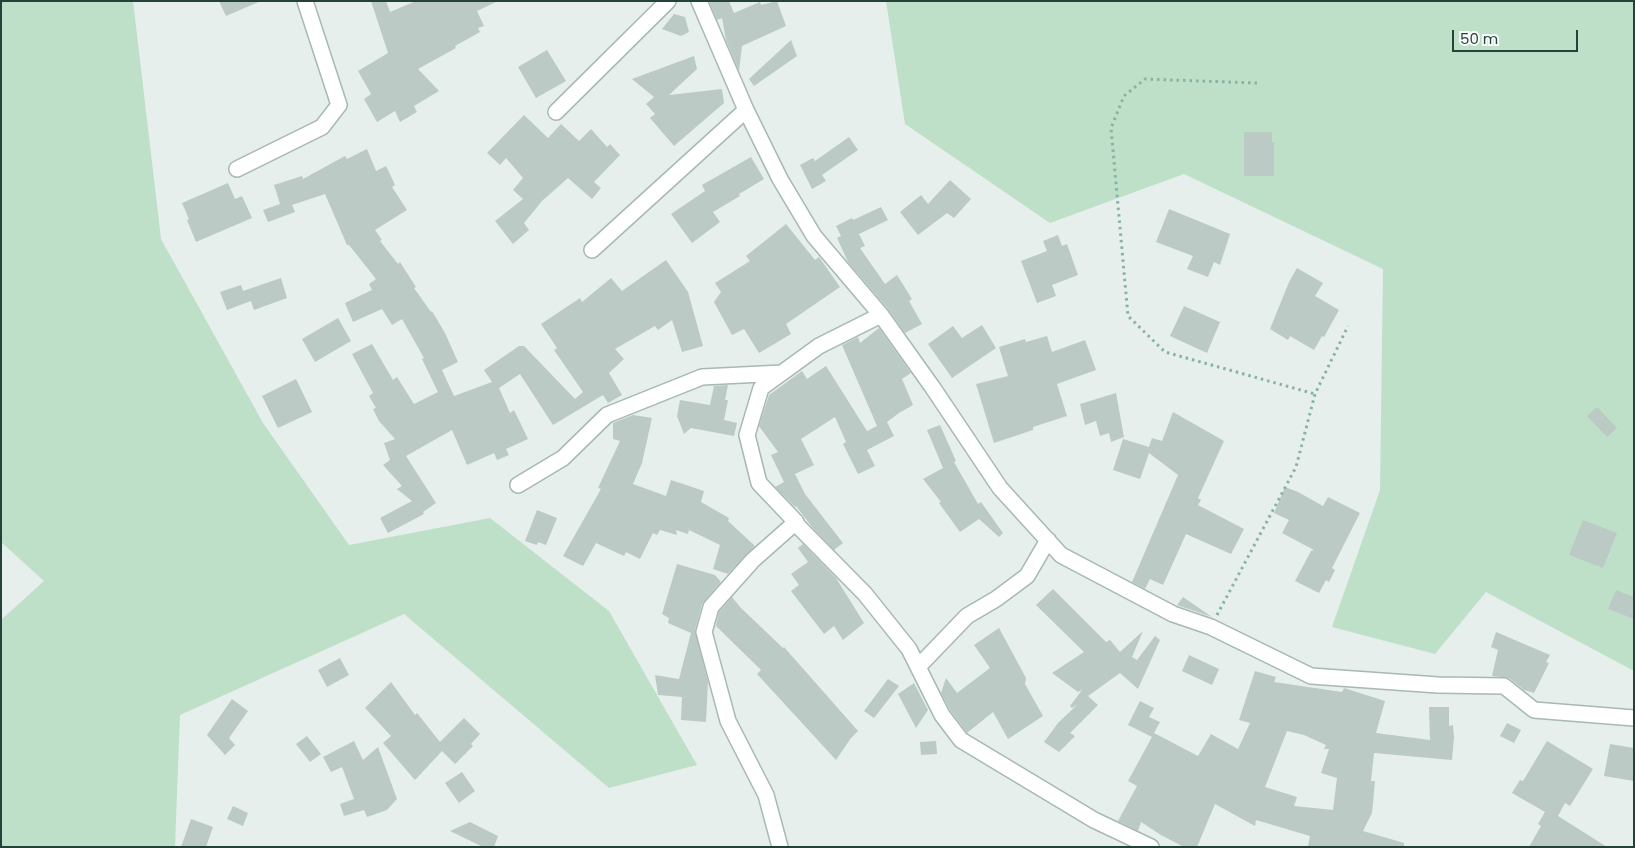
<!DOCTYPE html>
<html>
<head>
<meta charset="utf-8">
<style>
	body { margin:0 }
	#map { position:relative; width:1635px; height:848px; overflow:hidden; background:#e6efeb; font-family:Poppins,sans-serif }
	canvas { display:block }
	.frame { position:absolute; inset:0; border:2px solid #24423a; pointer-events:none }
	.scale { position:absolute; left:1452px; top:30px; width:126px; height:22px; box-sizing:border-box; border:2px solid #24423a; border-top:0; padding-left:6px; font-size:15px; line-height:18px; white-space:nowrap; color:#24423a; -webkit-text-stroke:4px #f7fbf9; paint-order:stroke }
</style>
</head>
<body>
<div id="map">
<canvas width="1635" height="848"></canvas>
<div class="frame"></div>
<div class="scale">50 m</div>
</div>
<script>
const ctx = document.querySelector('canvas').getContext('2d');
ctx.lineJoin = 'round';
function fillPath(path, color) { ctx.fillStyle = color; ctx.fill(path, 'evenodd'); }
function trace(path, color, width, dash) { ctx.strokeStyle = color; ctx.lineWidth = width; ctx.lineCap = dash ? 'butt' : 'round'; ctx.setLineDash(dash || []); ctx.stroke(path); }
fillPath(new Path2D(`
	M 1,1 L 133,1 L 161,239 L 263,423 L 349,545 L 490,518 L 609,611 L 697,765 L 609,788 L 404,614 L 180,715 L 175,847 L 1,847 L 1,620 L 44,581 L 1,542 Z
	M 886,1 L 1634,1 L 1634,671 L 1486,592 L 1435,654 L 1332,627 L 1380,490 L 1383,269 L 1184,174 L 1050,223 L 905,124 Z`), '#bfe0c8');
fillPath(new Path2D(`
	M 219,1 L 261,1 L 226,16 Z
	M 371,1 L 386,1 L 390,12 L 416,1 L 498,1 L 477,11 L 484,26 L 478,28 L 480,32 L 455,46 L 456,48 L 418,69 L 439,91 L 414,106 L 417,112 L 400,122 L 395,111 L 377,122 L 364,99 L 371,94 L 358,71 L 388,53 Z
	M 709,1 L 729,1 L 734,13 L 760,2 L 761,5 L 777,1 L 786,26 L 742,46 L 739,71 L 726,40 L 722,18 L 717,20 Z
	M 674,14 L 685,17 L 689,32 L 681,36 L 662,29 Z
	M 791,40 L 797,56 L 754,86 L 749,79 Z
	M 547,50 L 566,81 L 536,98 L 518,67 Z
	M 694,56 L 697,69 L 669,95 L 722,89 L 724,103 L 674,146 L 650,118 L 655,114 L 646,104 L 654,97 L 632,79 Z
	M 524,115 L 548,138 L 561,124 L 579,141 L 591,129 L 607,147 L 610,144 L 620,155 L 594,182 L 601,188 L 592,199 L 568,178 L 542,201 L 524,223 L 529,230 L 513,244 L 495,221 L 523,199 L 513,190 L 523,178 L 506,158 L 500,165 L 487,153 Z
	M 1244,132 L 1272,132 L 1272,142 L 1274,142 L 1274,176 L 1244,176 Z
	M 849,137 L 858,150 L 822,175 L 826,181 L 812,189 L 800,165 L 813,158 L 815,161 Z
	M 367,149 L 376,171 L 386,166 L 395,185 L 392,187 L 407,210 L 375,230 L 382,240 L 380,241 L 398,264 L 400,262 L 416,287 L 414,288 L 431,312 L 432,311 L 445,333 L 458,362 L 442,370 L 454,396 L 492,382 L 484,370 L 519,346 L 524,346 L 575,399 L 583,392 L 554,350 L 557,348 L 541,324 L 580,298 L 582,302 L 611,278 L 622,291 L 666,260 L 688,292 L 703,346 L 682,352 L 672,320 L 658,330 L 655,326 L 615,349 L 624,359 L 609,373 L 622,395 L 608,403 L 603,395 L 553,425 L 520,374 L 499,388 L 510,413 L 514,410 L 528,439 L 506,449 L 509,455 L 497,460 L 494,453 L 467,465 L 452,430 L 406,456 L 436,503 L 423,512 L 424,514 L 388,533 L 380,518 L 412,501 L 397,489 L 402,486 L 383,465 L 390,460 L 384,443 L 395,439 L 379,421 L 373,409 L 376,408 L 369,396 L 373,393 L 352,354 L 372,344 L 393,380 L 397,377 L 414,404 L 438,392 L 422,359 L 424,358 L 402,319 L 392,325 L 382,309 L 353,322 L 345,303 L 372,290 L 369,284 L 376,279 L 349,245 L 347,245 L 325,194 L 292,205 L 295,212 L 268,222 L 263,210 L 280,204 L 274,185 L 302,176 L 303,179 L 345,156 L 347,159 Z
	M 751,157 L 764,179 L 739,194 L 740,196 L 713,212 L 720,222 L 692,243 L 671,214 L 705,191 L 702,185 Z
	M 950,180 L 971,199 L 954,218 L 947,213 L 918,235 L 900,212 L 921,195 L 928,204 Z
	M 228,183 L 235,199 L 242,196 L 252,218 L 196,242 L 187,220 L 189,219 L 182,203 Z
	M 881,207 L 888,220 L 859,234 L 865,246 L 860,248 L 885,284 L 897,275 L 912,299 L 909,301 L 922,324 L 905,333 L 888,309 L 848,262 L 837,238 L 841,236 L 836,226 L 852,218 L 853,220 Z
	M 1169,209 L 1230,234 L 1220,265 L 1214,262 L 1208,277 L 1187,269 L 1193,256 L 1156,242 Z
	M 786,224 L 815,260 L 819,257 L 840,287 L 786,324 L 791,334 L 759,353 L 744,329 L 732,335 L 714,302 L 721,292 L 715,283 L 750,261 L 746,256 Z
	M 1058,235 L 1062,246 L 1067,244 L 1078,275 L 1052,285 L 1056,296 L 1037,303 L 1021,261 L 1047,251 L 1043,241 Z
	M 1297,268 L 1323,283 L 1315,296 L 1339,310 L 1324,337 L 1322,336 L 1314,350 L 1290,336 L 1288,340 L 1270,329 L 1289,282 Z
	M 281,278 L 287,298 L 254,310 L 251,301 L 227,310 L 220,292 L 241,285 L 243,291 Z
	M 1184,306 L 1220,322 L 1207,353 L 1170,336 Z
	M 338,318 L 351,341 L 315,362 L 302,339 Z
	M 982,325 L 996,348 L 952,378 L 928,344 L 953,326 L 962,338 Z
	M 879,328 L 911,373 L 902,379 L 913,405 L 899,413 L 887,422 L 894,436 L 867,450 L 875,466 L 858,474 L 843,444 L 846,442 L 835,417 L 801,439 L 814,465 L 795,474 L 805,494 L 843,543 L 834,550 L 812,527 L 796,506 L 795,507 L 775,487 L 784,482 L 771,455 L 778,452 L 759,426 L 769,395 L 802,371 L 807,379 L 826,366 L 867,431 L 877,426 L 842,345 L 858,337 L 860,343 Z
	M 1047,336 L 1052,352 L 1085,340 L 1096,370 L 1057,384 L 1067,416 L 1033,427 L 1033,430 L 994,443 L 976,384 L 1008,376 L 999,347 L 1025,339 L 1026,342 Z
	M 296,379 L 312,412 L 278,428 L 262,396 Z
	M 728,385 L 725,400 L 728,400 L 724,420 L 737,423 L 734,436 L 691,428 L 684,434 L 677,416 L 680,400 L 710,405 L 714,386 Z
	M 1116,393 L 1124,437 L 1111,442 L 1109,433 L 1100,436 L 1096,421 L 1085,425 L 1080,404 Z
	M 1597,407 L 1617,428 L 1607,437 L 1587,416 Z
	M 1173,412 L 1224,441 L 1198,498 L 1201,500 L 1198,505 L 1244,529 L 1231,554 L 1186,534 L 1163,585 L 1150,579 L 1145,589 L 1132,582 L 1178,475 L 1149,453 L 1140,479 L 1113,470 L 1123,439 L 1149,447 L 1152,438 L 1162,441 Z
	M 633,415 L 652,418 L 642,463 L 633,484 L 666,496 L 671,480 L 704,491 L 701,502 L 729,518 L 728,521 L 755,546 L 728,574 L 713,569 L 720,545 L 689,530 L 688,534 L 676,530 L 677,535 L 660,530 L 657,535 L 653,533 L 640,559 L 626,552 L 624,556 L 596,543 L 583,566 L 563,556 L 601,489 L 598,488 L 620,441 L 613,439 L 613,423 Z
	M 940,425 L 956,461 L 954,462 L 978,504 L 981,502 L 1003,533 L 999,537 L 979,519 L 960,532 L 939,503 L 941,502 L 923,479 L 943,468 L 927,430 Z
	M 1285,487 L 1298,492 L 1323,506 L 1328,497 L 1360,513 L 1332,568 L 1335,570 L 1329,582 L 1326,580 L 1319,593 L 1295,581 L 1311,551 L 1314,550 L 1282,533 L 1289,520 L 1274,513 Z
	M 537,510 L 557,518 L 546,545 L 538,542 L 537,545 L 525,541 Z
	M 1583,520 L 1617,533 L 1603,568 L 1569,555 Z
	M 803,544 L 836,578 L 864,623 L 843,640 L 834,626 L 824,634 L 791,591 L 799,585 L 791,574 L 808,562 L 798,548 Z
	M 677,564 L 715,575 L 721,582 L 702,604 L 695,630 L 708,682 L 706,722 L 681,720 L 682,697 L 658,695 L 655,675 L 679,679 L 691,633 L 668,623 L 669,618 L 662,614 Z
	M 1053,589 L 1106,642 L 1110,640 L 1120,652 L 1143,631 L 1132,657 L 1137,660 L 1155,636 L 1160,640 L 1138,689 L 1120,673 L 1088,696 L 1098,705 L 1070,733 L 1075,736 L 1059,752 L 1044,742 L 1058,723 L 1078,704 L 1072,708 L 1070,706 L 1082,690 L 1078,692 L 1052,673 L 1084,652 L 1036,605 Z
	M 1616,590 L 1634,597 L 1634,619 L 1608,609 Z
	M 732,597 L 740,607 L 783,648 L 784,647 L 858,731 L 851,738 L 836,760 L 757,674 L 761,670 L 716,626 L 714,634 L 719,612 Z
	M 1183,597 L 1212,617 L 1177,605 Z
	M 999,628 L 1026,678 L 1025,684 L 1043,716 L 1008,739 L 993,712 L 967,733 L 950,710 L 941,693 L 946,678 L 957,693 L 990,668 L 974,645 Z
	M 1496,632 L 1550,655 L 1546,662 L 1549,663 L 1534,693 L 1524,690 L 1509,678 L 1492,676 L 1498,650 L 1491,647 Z
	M 1189,655 L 1219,669 L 1212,685 L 1182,671 Z
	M 340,658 L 349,675 L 327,687 L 318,670 Z
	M 1255,671 L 1276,677 L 1274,682 L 1342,692 L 1344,688 L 1385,701 L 1376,733 L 1430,740 L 1429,707 L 1449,707 L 1449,726 L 1453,725 L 1454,738 L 1452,760 L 1374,753 L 1371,781 L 1375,781 L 1372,813 L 1363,831 L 1404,843 L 1404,847 L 1308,847 L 1310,836 L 1256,820 L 1255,826 L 1215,804 L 1197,847 L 1184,847 L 1161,835 L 1141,822 L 1138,831 L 1118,821 L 1137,786 L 1128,781 L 1152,737 L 1128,725 L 1140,701 L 1154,708 L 1149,717 L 1160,722 L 1154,733 L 1198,756 L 1211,734 L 1238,749 L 1250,723 L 1239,720 ZM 1287,731 L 1304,735 L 1326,745 L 1324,749 L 1329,749 L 1321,773 L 1337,778 L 1333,810 L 1294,806 L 1297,797 L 1265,787 Z
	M 888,679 L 899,686 L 874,718 L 864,711 Z
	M 391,682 L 415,715 L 417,713 L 440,742 L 464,718 L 480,734 L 471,744 L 473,746 L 455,764 L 442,751 L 415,780 L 383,743 L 391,736 L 365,708 Z
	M 914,683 L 928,710 L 916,728 L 898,694 Z
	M 232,699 L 248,711 L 229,738 L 235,745 L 225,755 L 207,735 Z
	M 1507,723 L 1521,730 L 1514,743 L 1500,736 Z
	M 307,736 L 321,754 L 310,762 L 296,744 Z
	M 354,741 L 363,760 L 378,747 L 397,799 L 387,810 L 367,817 L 364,810 L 344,816 L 340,804 L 354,799 L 342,767 L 331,772 L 323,757 Z
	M 936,741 L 937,754 L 921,755 L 920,742 Z
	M 1547,741 L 1593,769 L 1570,806 L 1565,803 L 1558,816 L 1607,847 L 1529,847 L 1541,826 L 1538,824 L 1545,812 L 1512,793 L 1520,780 L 1523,781 Z
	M 1610,744 L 1634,748 L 1634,781 L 1604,776 Z
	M 462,772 L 475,791 L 459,803 L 445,783 Z
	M 233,806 L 248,813 L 243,826 L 227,819 Z
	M 191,819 L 213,827 L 206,847 L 181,847 Z
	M 470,822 L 498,836 L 494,847 L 483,847 L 450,831 Z`), '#bbcac4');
const minor = new Path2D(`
	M 699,1 L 746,110 L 780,179 L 814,236 L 881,315 L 933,388 L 1000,488 L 1061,555 L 1173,614 L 1211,627 L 1311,676 L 1438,685 L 1504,686 L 1534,710 L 1634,718
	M 556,112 L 668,1
	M 237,169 L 322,127 L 339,105 L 305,1
	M 592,250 L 746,110
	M 881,315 L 819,346 L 761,388 L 747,435 L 759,483 L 796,522 L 797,525 L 865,594 L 909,649 L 942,715 L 961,740 L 1094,820 L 1151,847
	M 518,485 L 563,458 L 607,415 L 702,377 L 782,373
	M 918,667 L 967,616 L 996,599 L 1027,576 L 1048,540
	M 780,847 L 766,795 L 728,721 L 704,632 L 711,607 L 753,560 L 796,522`);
trace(minor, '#a8b8b2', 18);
trace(new Path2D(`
	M 1257,83 L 1145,79 L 1124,96 L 1111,128 L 1128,316 L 1165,352 L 1315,394
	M 1217,615 L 1296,467 L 1315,394 L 1348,326`), '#86b3a5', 3, [2.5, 4]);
trace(minor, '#fff', 15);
</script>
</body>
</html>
